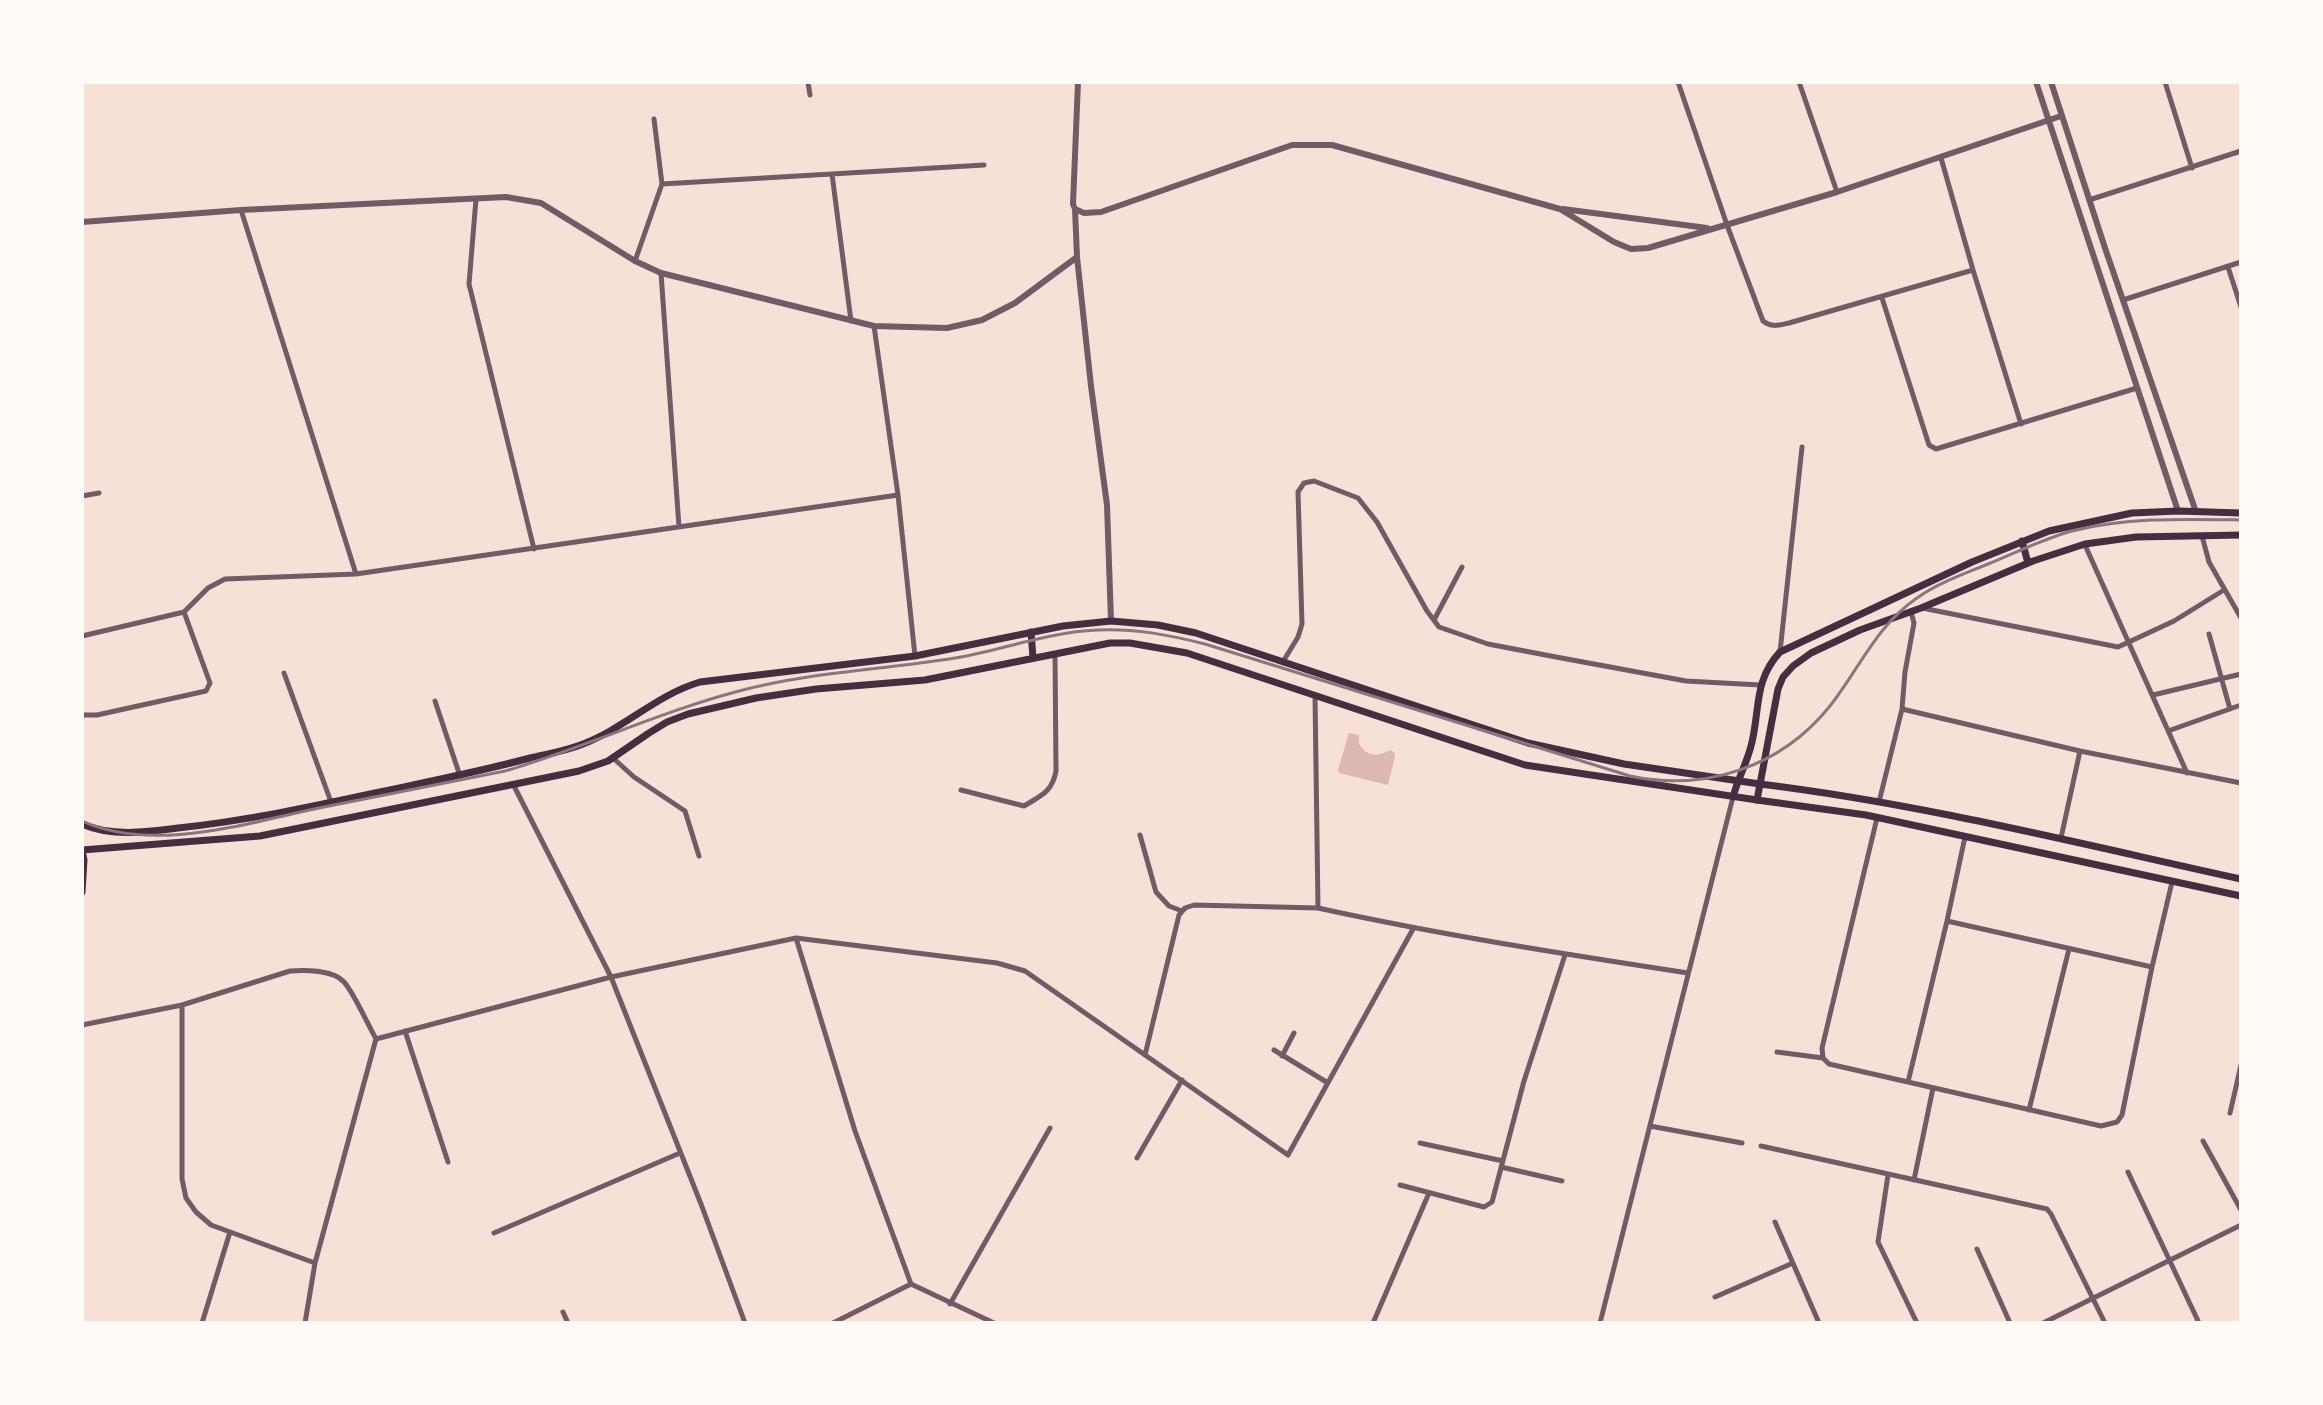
<!DOCTYPE html>
<html>
<head>
<meta charset="utf-8">
<style>
	body { margin:0 }
	#map { position:relative; width:2323px; height:1405px; overflow:hidden; background:#f7e1d7; font-family:Overpass,sans-serif }
	canvas { display:block }
	.frame { position:absolute; inset:0; border:84px solid #fffaf5; pointer-events:none }
</style>
</head>
<body>
<div id="map">
<canvas width="2323" height="1405"></canvas>
<div class="frame"></div>
</div>
<script>
const ctx = document.querySelector('canvas').getContext('2d');
ctx.lineJoin = 'round';
function fillPath(path, color) { ctx.fillStyle = color; ctx.fill(path, 'evenodd'); }
function trace(path, color, width, dash) { ctx.strokeStyle = color; ctx.lineWidth = width; ctx.lineCap = dash ? 'butt' : 'round'; ctx.setLineDash(dash || []); ctx.stroke(path); }
fillPath(new Path2D(`
	M 1349,733 L 1359,735 L 1359,744 C 1367,757 1378,757 1390,750 L 1394,752 L 1395,756 L 1388,785 L 1339,773 L 1338,770 Z`), '#dcb8b0');
trace(new Path2D(`
	M 808,82 L 810,95
	M 1678,82 L 1727,225 L 1763,321 C 1772,328 1779,325 1789,323 L 1973,270
	M 1799,82 L 1837,192
	M 2165,82 L 2192,168
	M 654,119 L 662,184
	M 1941,158 L 1973,270 L 2021,424
	M 832,174 L 851,321
	M 476,199 L 469,284 L 534,549
	M 2089,200 L 2241,151
	M 241,210 L 356,574
	M 635,261 L 662,184 L 984,165
	M 2228,267 L 2241,307
	M 661,273 L 679,527
	M 1882,298 L 1929,445 L 1936,449 L 2137,388
	M 2123,300 L 2241,262
	M 874,326 L 898,495 L 915,656
	M 82,496 L 99,493
	M 2202,536 L 2209,562 L 2241,618
	M 2085,545 L 2187,773
	M 1922,608 L 2118,647 L 2174,621 L 2224,590
	M 1434,620 L 1462,567
	M 2209,634 L 2230,709
	M 82,636 L 184,612 L 208,588 L 225,579 L 356,574 L 898,495
	M 1780,652 L 1802,447
	M 1284,660 L 1298,637 L 1302,624 L 1298,492 L 1304,483 L 1314,481 L 1358,498 L 1377,522 L 1427,611 L 1439,627 L 1488,644 L 1556,657 L 1686,681 L 1760,685
	M 284,673 L 331,802
	M 2153,695 L 2241,674
	M 1315,696 L 1318,908 C 1441,935 1564,954 1688,973
	M 435,701 L 460,776
	M 1902,709 L 2080,751 L 2241,783
	M 82,713 L 83,715 L 97,715 L 206,691 L 210,683 L 184,612
	M 2168,731 L 2241,705
	M 613,758 L 634,777 L 685,811 L 699,856
	M 513,784 L 611,977 L 701,1204 L 745,1323
	M 961,790 L 1024,806 C 1042,795 1052,792 1056,771 L 1055,654
	M 1879,802 L 1902,709 L 1905,672 L 1914,623 L 1911,612
	M 1877,818 L 1822,1048 L 1823,1058 L 1829,1064 L 2101,1126 L 2117,1122 L 2122,1115 L 2152,967 L 2172,882
	M 1140,835 L 1156,892 L 1169,906 L 1182,911
	M 2061,838 L 2080,751
	M 1947,921 L 2152,967
	M 796,938 L 855,1131 L 911,1284 L 994,1323
	M 182,1005 L 182,1179 L 186,1198 L 196,1212 L 211,1225 L 315,1263
	M 82,1025 L 182,1005 L 290,971 C 305,970 333,970 344,982 C 354,993 368,1025 376,1039 L 611,977 L 796,938 L 997,963 L 1025,971 L 1288,1155 L 1413,929
	M 405,1031 L 448,1162
	M 1274,1050 L 1328,1083
	M 1777,1052 L 1823,1058
	M 1145,1055 L 1179,915 L 1185,908 L 1194,905 L 1318,908
	M 1282,1056 L 1294,1033
	M 1908,1082 L 1947,921 L 1965,837
	M 2029,1110 L 2069,949
	M 2230,1113 L 2241,1065
	M 1650,1126 L 1742,1143
	M 2203,1141 L 2241,1210
	M 1420,1143 L 1503,1161
	M 1761,1146 L 2047,1209 L 2051,1214 L 2105,1323
	M 1137,1158 L 1182,1080
	M 1501,1167 L 1562,1181
	M 2128,1172 L 2199,1323
	M 1888,1175 L 1878,1242 L 1917,1323
	M 1914,1180 L 1933,1088
	M 1400,1185 L 1484,1207 L 1492,1202 L 1524,1081 L 1565,955
	M 1775,1222 L 1819,1323
	M 494,1233 L 680,1153
	M 1977,1249 L 2010,1323
	M 1715,1297 L 1793,1263
	M 950,1304 L 1050,1128
	M 563,1312 L 568,1323
	M 202,1323 L 230,1232
	M 305,1323 L 315,1263 L 376,1039
	M 833,1323 L 911,1284
	M 1373,1323 L 1429,1193
	M 1600,1323 L 1733,797
	M 2043,1323 L 2241,1225`), '#755966', 5);
trace(new Path2D(`
	M 1078,82 L 1073,204 L 1075,209 L 1084,213 L 1101,212 L 1292,145 L 1332,145 L 1560,209 L 1614,242 L 1631,249 L 1648,248 L 1837,192 L 2061,116
	M 2036,82 L 2178,511
	M 2051,82 L 2105,248 L 2196,512
	M 1075,209 L 1077,257 L 1091,386 L 1107,505 L 1111,621
	M 1563,209 L 1707,228
	M 82,222 L 241,210 L 506,197 L 541,203 L 635,261 L 661,273 L 874,326 L 947,328 L 982,320 L 1015,303 L 1077,257`), '#755966', 6);
trace(new Path2D(`
	M 1760,784 C 1923,804 2081,844 2241,879
	M 1757,800 L 1866,815 L 2241,896
	M 82,892 L 84,860 L 82,850`), '#4a2c40', 7);
trace(new Path2D(`
	M 2022,541 L 2028,563
	M 1031,632 L 1033,658
	M 1733,797 C 1738,778 1748,761 1752,742 C 1760,708 1754,680 1780,652 L 1972,562 L 2049,531 L 2132,513 L 2178,511 L 2241,513
	M 82,824 C 111,837 147,832 178,828 C 245,821 310,807 375,793 C 427,782 478,772 530,758 C 547,754 566,751 583,744 C 625,728 656,695 700,682 L 915,656 L 1063,626 L 1111,621 L 1158,625 L 1196,633 L 1528,743 L 1624,764 L 1760,784
	M 82,850 L 260,836 L 579,771 L 608,761 L 649,733 L 667,722 L 688,714 L 756,698 L 816,689 L 925,680 L 1110,643 L 1130,643 L 1187,653 L 1525,765 L 1757,800 L 1778,689 L 1783,677 L 1793,666 L 1811,653 L 1860,630 L 1921,608 L 2033,561 L 2085,544 L 2136,537 L 2241,535`), '#4a2c40', 7);
trace(new Path2D(`
	M 82,821 C 155,854 249,822 324,807 C 384,795 444,783 505,771 C 584,748 659,712 739,691 C 810,672 883,670 955,658 C 1002,650 1049,632 1097,630 C 1134,628 1169,635 1205,644 L 1630,776 C 1706,792 1781,767 1830,706 C 1859,669 1877,625 1917,598 C 1938,583 1964,574 1988,564 C 2015,553 2043,539 2072,531 C 2128,517 2184,519 2241,520`), '#8f747c', 3);
</script>
</body>
</html>
